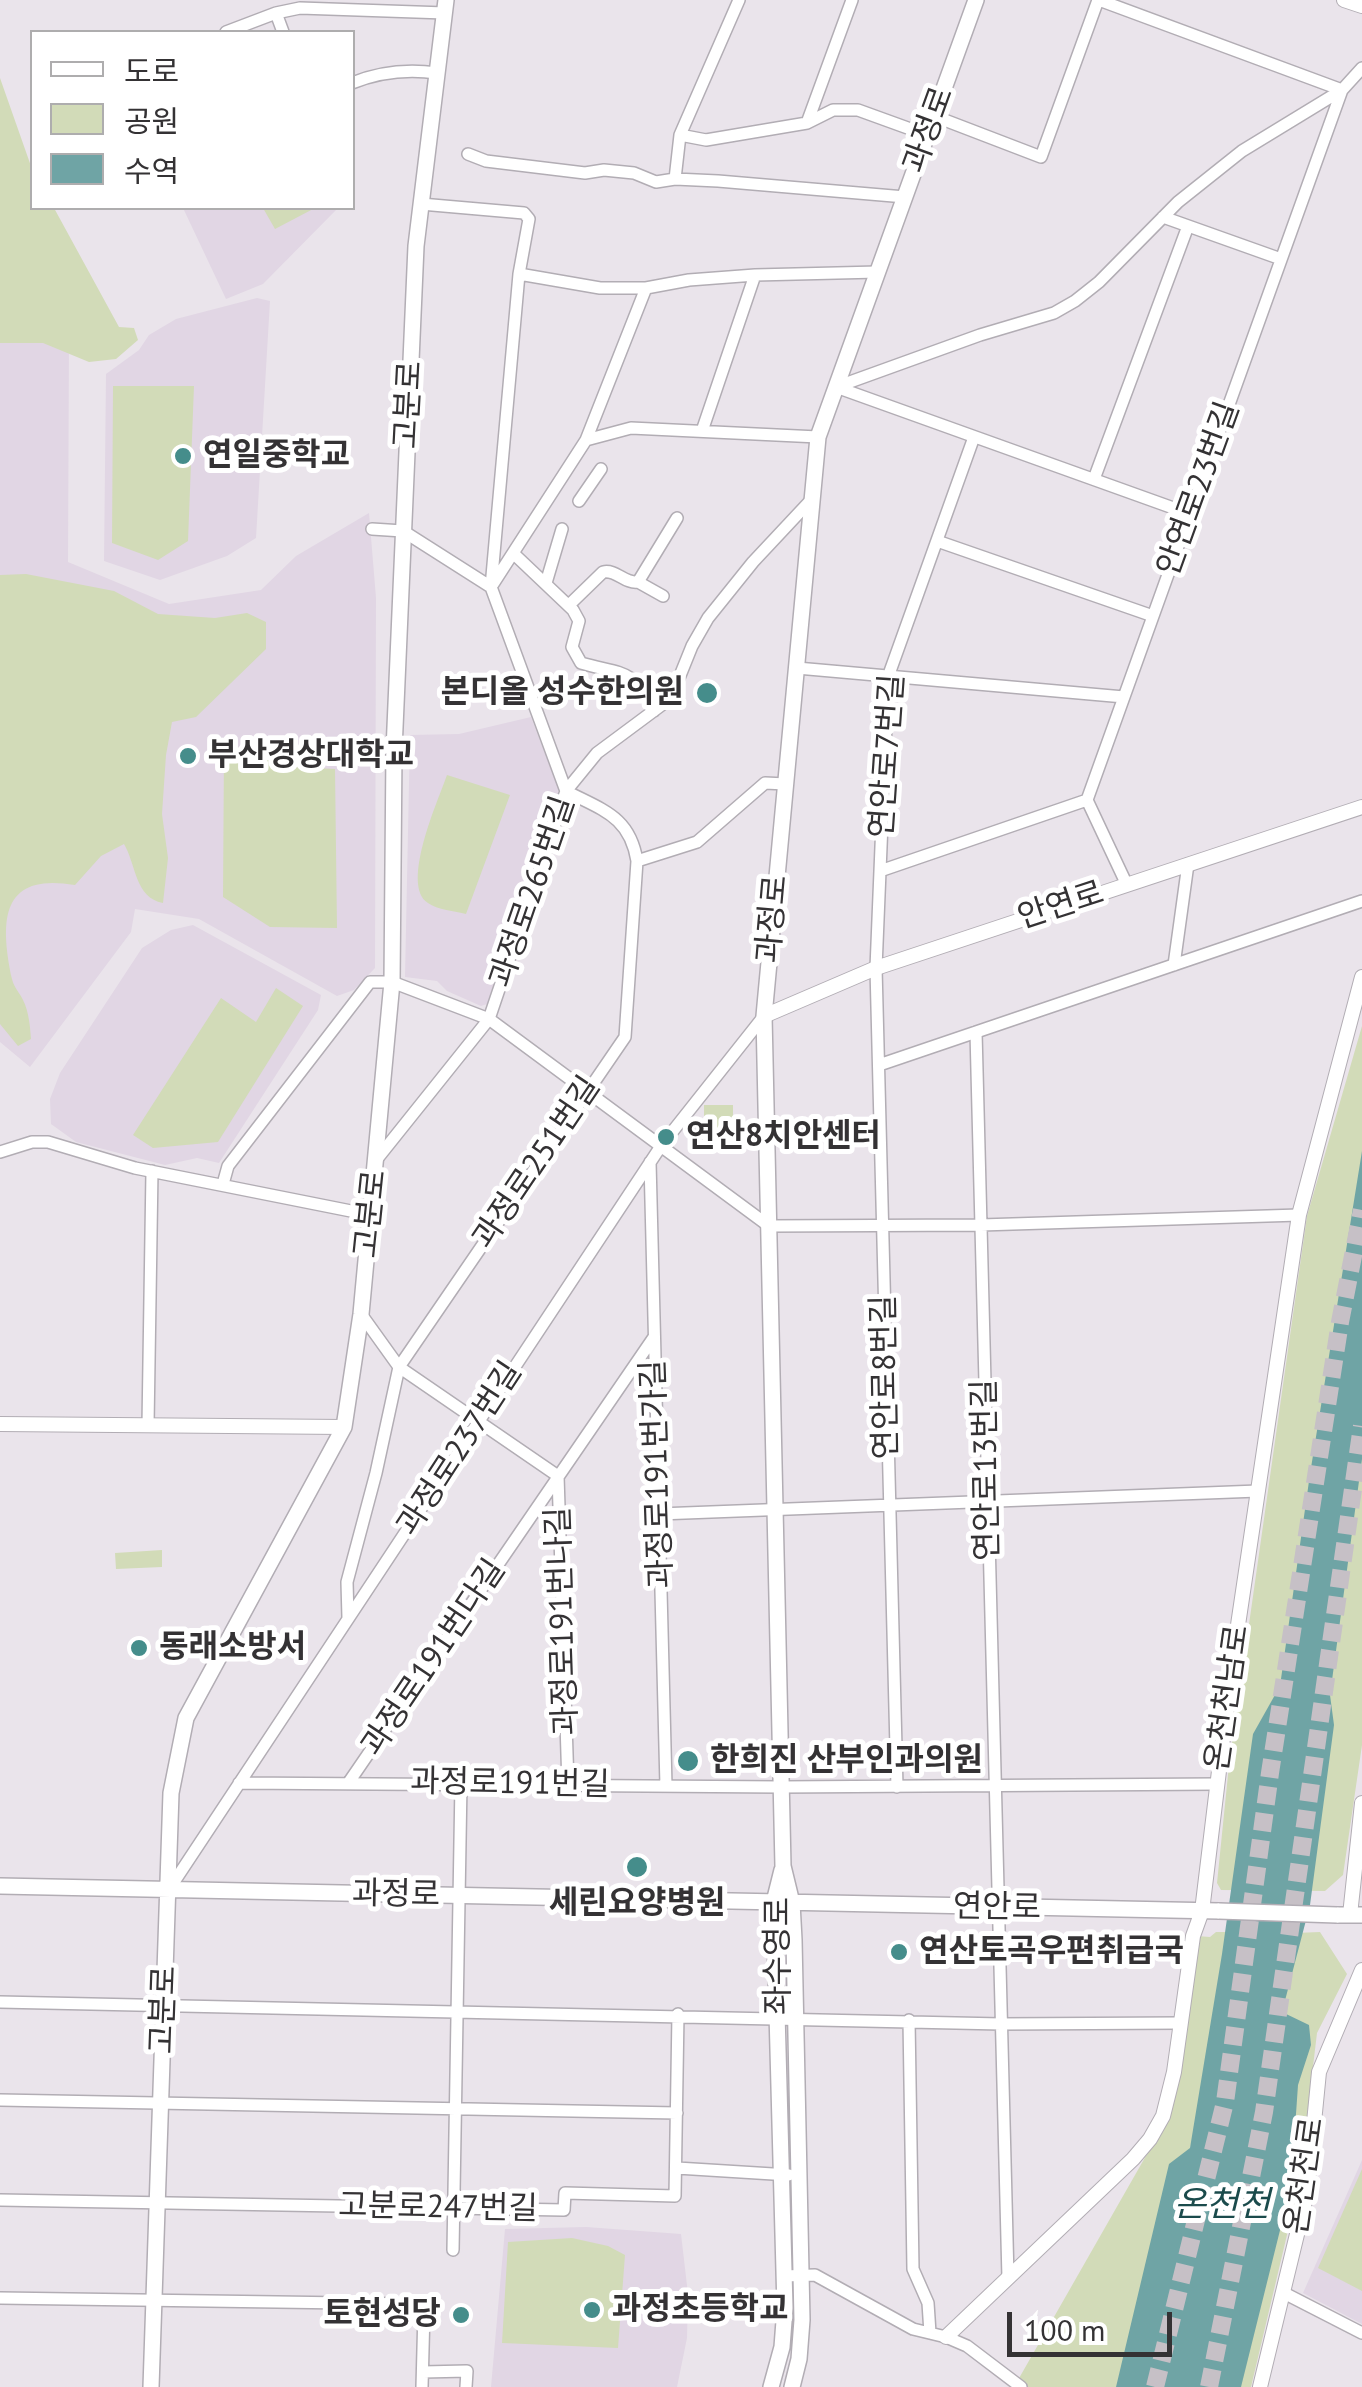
<!DOCTYPE html>
<html>
<head>
<meta charset="utf-8">
<style>
	body { margin:0 }
	#map { position:relative; width:1362px; height:2387px; overflow:hidden; background:#eae4eb; font-family:"PT Sans","Noto Sans KR",sans-serif }
	canvas { display:block }
	.legend { position:absolute; left:30px; top:30px; width:325px; height:180px; box-sizing:border-box; background:#fff; border:2px solid #aeadae; margin:0; padding:12px 18px; list-style:none; font-size:30px; color:#343234 }
	.legend li { display:flex; align-items:center; gap:20px; height:50px }
	.legend b { width:50px; border:2px solid #aeadae }
	.scale { position:absolute; left:1007px; top:2312px; width:165px; height:45px; box-sizing:border-box; border:5px solid #343234; border-top:0; padding-left:12px; font-size:30px; line-height:35px; white-space:nowrap; color:#343234; -webkit-text-stroke:8px #fff; paint-order:stroke }
</style>
</head>
<body>
<div id="map">
<canvas width="1362" height="2387"></canvas>
<ul class="legend">
<li><b style="height:12px;background:#fff"></b>도로</li>
<li><b style="height:28px;background:#d2dbb8"></b>공원</li>
<li><b style="height:28px;background:#6fa4a5"></b>수역</li>
</ul>
<div class="scale">100 m</div>
</div>
<script>
const ctx = document.querySelector('canvas').getContext('2d');
ctx.lineJoin = 'round';
function fillPath(path, color) { ctx.fillStyle = color; ctx.fill(path, 'evenodd'); }
function trace(path, color, width, dash) { ctx.strokeStyle = color; ctx.lineWidth = width; ctx.lineCap = dash ? 'butt' : 'round'; ctx.setLineDash(dash || []); ctx.stroke(path); }
function write(font, color, halo, rows, align = 'center') {
  ctx.font = font + ' "PT Sans","Noto Sans KR",sans-serif'; ctx.lineWidth = 10; ctx.setLineDash([]); ctx.textBaseline = 'middle'; ctx.strokeStyle = halo; ctx.fillStyle = color; for (const [text, x, y, turn = 0] of rows) {
    ctx.save(); ctx.translate(x, y); ctx.rotate((+turn || 0) * Math.PI / 180); ctx.textAlign = isNaN(turn) ? turn : align; if (halo) ctx.strokeText(text, 0, 0); ctx.fillText(text, 0, 0); ctx.restore();
  }
}
fillPath(new Path2D(`
	M 183,208 L 338,208 L 263,284 L 226,299 Z
	M 257,298 L 270,301 L 256,538 L 227,556 L 160,580 L 104,561 L 106,374 L 139,350 L 149,335 L 176,319 Z
	M 0,333 L 69,338 L 68,562 L 169,604 L 261,590 L 296,556 L 369,513 L 376,598 L 375,968 L 354,990 L 337,996 L 199,919 L 135,909 L 131,932 L 30,1067 L 0,1042 Z
	M 531,717 L 559,790 L 487,1004 L 481,1006 L 447,991 L 437,981 L 405,977 L 410,735 L 459,734 Z
	M 193,925 L 321,995 L 318,1010 L 219,1163 L 197,1158 L 165,1165 L 76,1142 L 51,1124 L 50,1099 L 60,1073 L 142,948 L 171,930 Z
	M 1362,2160 L 1362,2324 L 1303,2293 Z
	M 586,2227 L 681,2234 L 688,2294 L 687,2338 L 677,2387 L 491,2387 L 505,2229 Z`), '#e1d6e4');
fillPath(new Path2D(`
	M 0,78 L 32,169 L 32,208 L 54,208 L 119,327 L 134,328 L 138,340 L 116,359 L 89,362 L 43,343 L 0,343 Z
	M 263,208 L 315,208 L 275,229 Z
	M 113,386 L 194,386 L 188,541 L 158,560 L 112,543 Z
	M 26,574 L 114,591 L 158,614 L 215,618 L 247,613 L 266,622 L 266,649 L 196,717 L 172,722 L 166,755 L 162,814 L 168,858 L 163,903 C 135,898 136,864 124,844 L 101,856 L 75,885 C 0,872 0,921 12,979 C 14,988 20,993 23,1000 C 29,1012 30,1026 31,1039 L 18,1046 L 0,1024 L 0,575 Z
	M 224,747 L 281,750 L 293,767 L 335,769 L 337,928 L 270,927 L 223,897 Z
	M 447,775 L 510,795 L 466,914 C 455,911 437,910 428,903 C 400,885 438,801 447,775 Z
	M 276,988 L 303,1006 L 218,1142 L 153,1148 L 133,1135 L 221,998 L 256,1022 Z
	M 1362,1026 L 1362,1745 L 1343,1875 L 1325,1891 L 1221,1890 L 1217,1883 L 1229,1765 L 1307,1216 Z
	M 704,1105 L 733,1105 L 733,1144 L 704,1144 Z
	M 162,1550 L 162,1567 L 116,1569 L 115,1553 Z
	M 1216,1932 L 1233,1932 L 1143,2387 L 1014,2387 L 1155,2140 L 1197,1936 L 1210,1937 Z
	M 1320,1932 L 1347,1974 L 1317,2033 L 1299,2184 L 1251,2387 L 1224,2387 L 1274,2016 L 1295,1933 Z
	M 1362,2169 L 1362,2291 L 1318,2268 Z
	M 572,2238 L 608,2246 L 625,2255 L 618,2348 L 502,2343 L 508,2242 Z`), '#d2dbb8');
fillPath(new Path2D(`
	M 1362,1151 L 1362,1459 L 1330,1695 L 1334,1725 L 1310,1905 L 1282,2012 L 1309,2025 L 1311,2045 L 1298,2085 L 1291,2186 L 1241,2387 L 1116,2387 L 1169,2164 L 1190,2148 L 1222,1954 L 1253,1734 L 1280,1686 L 1310,1474 Z`), '#6fa4a5');
trace(new Path2D(`
	M 1155,2387 L 1225,2102 L 1270,1773 L 1340,1322 L 1362,1210
	M 1209,2387 L 1264,2112 L 1362,1426`), '#c6c0c6', 18, [18, 9]);
const minor = new Path2D(`
	M 1099,0 L 1342,90 L 1087,800 L 1127,885
	M 276,13 L 283,32
	M 226,32 L 276,13 L 300,8 L 445,13
	M 352,83 C 379,72 409,69 437,73
	M 934,116 L 1041,157 L 1098,0
	M 807,123 L 852,0
	M 680,135 L 706,140 L 807,123 L 833,110 L 858,110 L 927,135
	M 468,154 L 486,161 L 585,173 L 604,170 L 634,173 L 656,182 L 675,179 L 718,181 L 905,197
	M 675,179 L 680,135 L 739,0
	M 421,204 L 524,213 L 529,219 L 519,274 L 491,587
	M 1163,217 L 1281,259
	M 519,274 L 600,288 L 646,288 L 689,280 L 755,275 L 878,272
	M 836,387 L 980,335 L 1054,313 L 1075,301 L 1099,282 L 1178,202 L 1242,151 L 1342,90 L 1362,68
	M 836,387 L 1190,514
	M 702,431 L 755,275
	M 586,440 L 631,428 L 818,437
	M 1094,479 L 1188,226
	M 579,501 L 601,469
	M 372,529 L 403,531 L 491,587 L 566,791 C 602,810 630,816 637,861
	M 937,541 L 1153,616
	M 514,554 L 573,610 L 579,621 L 572,647 L 581,663 C 622,675 633,667 654,711
	M 638,582 L 663,596
	M 546,583 L 562,529
	M 493,584 L 586,440 L 646,288
	M 569,605 L 603,572 C 616,569 625,584 638,582 L 677,518
	M 797,668 L 1124,697
	M 880,871 L 1087,800
	M 1174,965 L 1188,864
	M 976,1032 L 1008,2278
	M 879,1065 L 1362,901
	M 0,1152 L 32,1142 L 48,1142 L 135,1168 L 371,1215
	M 377,1159 L 489,1019 L 566,791 L 597,753 L 671,698 L 692,646 L 708,618 L 753,562 L 812,499
	M 650,1162 L 666,1786
	M 223,1184 L 228,1166 L 370,982 L 392,982 L 489,1019 L 769,1226 L 981,1225 L 1299,1215
	M 361,1314 L 399,1367 L 558,1476 L 568,1785
	M 148,1425 L 152,1171
	M 659,1514 L 1258,1491
	M 348,1618 L 347,1582 L 376,1473 L 399,1367 L 625,1037 L 637,861 L 697,842 L 765,783 L 786,784
	M 349,1782 L 654,1337
	M 239,1783 L 781,1787 L 1217,1784
	M 897,1787 L 876,968 L 888,677 L 974,437
	M 170,1888 L 661,1146 L 764,1016
	M 0,2002 L 1001,2024 L 1181,2023
	M 909,2020 L 913,2269 L 928,2303 L 930,2333
	M 0,2100 L 677,2113
	M 677,2168 L 789,2175
	M 0,2200 L 564,2210 L 565,2193 L 675,2196 L 678,2014
	M 453,2250 L 461,1783
	M 784,2276 L 815,2275 L 913,2329 L 946,2337 L 967,2346 L 1021,2387
	M 1284,2293 L 1362,2333
	M 0,2298 L 415,2304 L 424,2311 L 422,2387
	M 423,2372 L 467,2371 L 466,2387`);
const tertiary = new Path2D(`
	M 1344,0 L 1362,6
	M 764,1016 L 876,968 L 1362,807
	M 0,1424 L 344,1427
	M 1350,1915 L 1362,1803
	M 946,2337 L 1133,2159 L 1150,2139 L 1163,2116 L 1174,2072 L 1193,1936 L 1202,1911 L 1231,1672 L 1299,1215 L 1362,977
	M 1260,2387 L 1307,2193 L 1319,2072 L 1362,1970`);
const secondary = new Path2D(`
	M 0,1886 L 1219,1911
	M 1337,1915 L 1362,1915
	M 151,2387 L 171,1793 L 186,1718 L 344,1427 L 361,1314 L 392,982 L 394,750 L 416,246 L 446,0
	M 771,2387 L 782,2347 L 785,2308 L 774,1902 L 782,1870
	M 792,2387 L 799,2359 L 802,2320 L 794,1940 L 792,1903 L 783,1866 L 764,1016 L 818,437 L 976,0`);
trace(minor, '#b2adb4', 14);
trace(tertiary, '#b2adb4', 16);
trace(secondary, '#b2adb4', 18);
trace(minor, '#fff', 11);
trace(tertiary, '#fff', 14);
trace(secondary, '#fff', 15);
const secondaryBridge = new Path2D(`
	M 1219,1911 L 1337,1915`);
trace(secondaryBridge, '#b2adb4', 18, []);
trace(secondaryBridge, '#fff', 15);
for (const [x, y, r, color] of [
	[183,456,10,"#458d8b"],
	[707,693,12,"#458d8b"],
	[188,756,10,"#458d8b"],
	[666,1137,10,"#458d8b"],
	[139,1648,10,"#458d8b"],
	[688,1761,12,"#458d8b"],
	[637,1867,12,"#458d8b"],
	[899,1952,10,"#458d8b"],
	[592,2310,10,"#458d8b"],
	[461,2315,10,"#458d8b"]
]) { const dot = new Path2D(); dot.arc(x, y, r, 0, 2 * Math.PI); ctx.fillStyle = color; ctx.fill(dot); trace(dot, '#fff', 4); }
write('32px', '#343234', '#fff', [
	["과정로",929,130,-70],
	["고분로",409,405,-87],
	["안연로23번길",1199,489,-70],
	["연안로7번길",888,756,-86],
	["과정로265번길",533,892,-71],
	["안연로",1061,906,-18],
	["과정로",773,919,-85],
	["과정로251번길",537,1163,-56],
	["고분로",371,1214,-84],
	["연안로8번길",886,1377,-91],
	["과정로237번길",460,1449,-57],
	["연안로13번길",987,1470,-91],
	["과정로191번가길",658,1474,-92],
	["과정로191번나길",563,1621,-92],
	["과정로191번다길",434,1658,-56],
	["온천천남로",1228,1698,-82],
	["과정로191번길",510,1784,1],
	["과정로",396,1895,1],
	["연안로",997,1908,1],
	["좌수영로",779,1956,-90],
	["고분로",164,2010,-88],
	["온천천로",1305,2176,-82],
	["고분로247번길",438,2208,1]
]);
write('bold 32px', '#343234', '#fff', [
	["연일중학교",203,456],
	["본디올 성수한의원",684,693,"right"],
	["부산경상대학교",208,756],
	["연산8치안센터",686,1137],
	["동래소방서",159,1648],
	["한희진 산부인과의원",710,1761],
	["세린요양병원",637,1904,"center"],
	["연산토곡우편취급국",919,1952],
	["과정초등학교",612,2310],
	["토현성당",441,2315,"right"]
], 'left');
write('italic 35px', '#1b4b4c', '#fff', [
	["온천천",1222,2206]
]);
</script>
</body>
</html>
